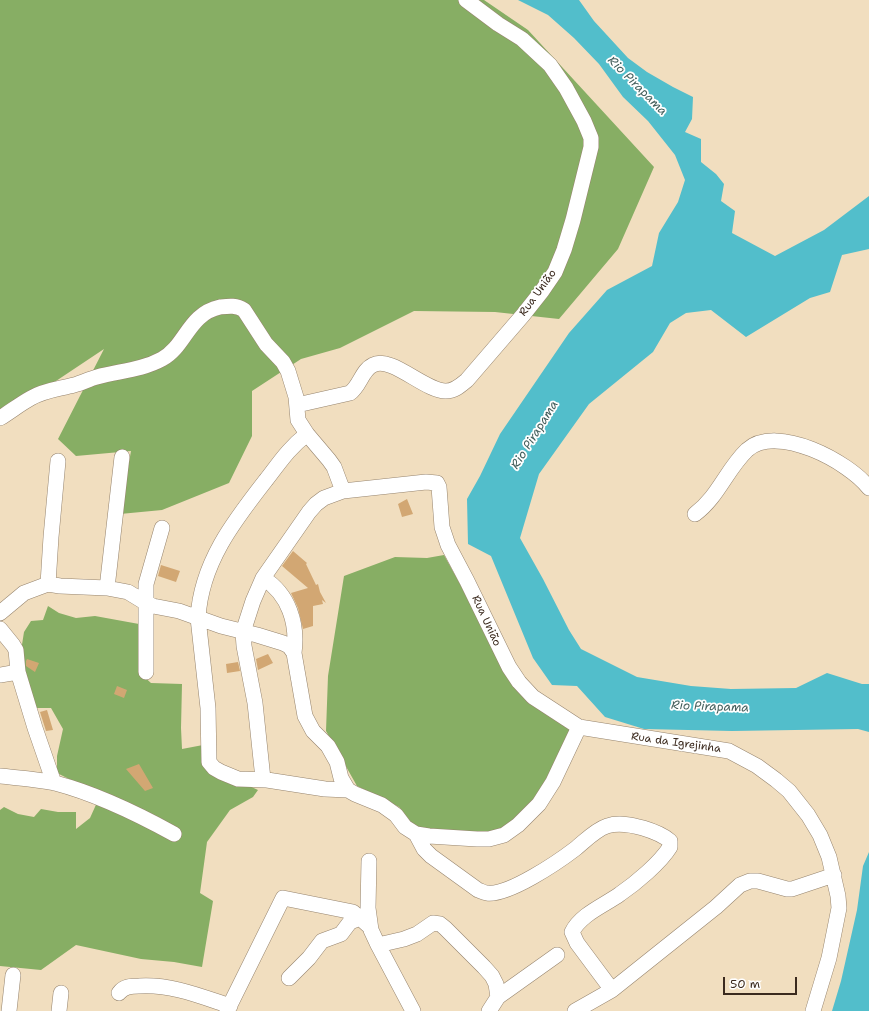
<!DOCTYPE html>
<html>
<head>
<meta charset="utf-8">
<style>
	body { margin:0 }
	#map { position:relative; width:869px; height:1011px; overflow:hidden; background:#f1debf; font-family:"Shantell Sans",sans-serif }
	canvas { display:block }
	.scale { position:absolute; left:723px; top:977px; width:74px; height:18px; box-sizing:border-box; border:2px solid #3b2a1e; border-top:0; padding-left:5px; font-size:12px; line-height:14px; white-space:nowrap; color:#3b2a1e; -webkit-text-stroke:3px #fff; paint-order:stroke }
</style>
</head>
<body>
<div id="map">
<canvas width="869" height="1011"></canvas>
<div class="scale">50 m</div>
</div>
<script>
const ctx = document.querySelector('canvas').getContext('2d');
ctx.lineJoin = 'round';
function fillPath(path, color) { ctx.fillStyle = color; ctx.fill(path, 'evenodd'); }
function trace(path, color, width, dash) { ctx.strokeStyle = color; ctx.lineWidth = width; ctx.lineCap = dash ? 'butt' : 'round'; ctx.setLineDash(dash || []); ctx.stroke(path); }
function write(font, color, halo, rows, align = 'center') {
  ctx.font = font + ' "Shantell Sans",sans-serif'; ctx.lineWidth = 3.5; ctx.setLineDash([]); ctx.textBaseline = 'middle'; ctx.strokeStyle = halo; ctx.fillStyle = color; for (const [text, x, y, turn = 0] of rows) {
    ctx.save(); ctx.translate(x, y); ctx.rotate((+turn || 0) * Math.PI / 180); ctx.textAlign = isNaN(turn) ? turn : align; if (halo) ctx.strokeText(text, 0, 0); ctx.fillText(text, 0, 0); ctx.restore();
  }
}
fillPath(new Path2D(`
	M 0,0 L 484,0 L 528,30 L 654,167 L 618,249 L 559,319 L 495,312 L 414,311 L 340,348 L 301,359 L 252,391 L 252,436 L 229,483 L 162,510 L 120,514 L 131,451 L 76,456 L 58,439 L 104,349 L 2,417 L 0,416 Z
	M 444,555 L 470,602 L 541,702 L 576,735 L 535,808 L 504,835 L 421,835 L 399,807 L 357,786 L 326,731 L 328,676 L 344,576 L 395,557 L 427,558 Z
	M 48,606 L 59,613 L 76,618 L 95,616 L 139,624 L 140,673 L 151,683 L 182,684 L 181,728 L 182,749 L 203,745 L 206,766 L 258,790 L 253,797 L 230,810 L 207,842 L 200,893 L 213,901 L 202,967 L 174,962 L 141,959 L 76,945 L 41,970 L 0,966 L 0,810 L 4,807 L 18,814 L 34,817 L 41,809 L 58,812 L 76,812 L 76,829 L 90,818 L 99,798 L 75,782 L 57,773 L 57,756 L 63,729 L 51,708 L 34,708 L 21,651 L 24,632 L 31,621 L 43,620 Z`), '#87ae64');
fillPath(new Path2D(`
	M 518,0 L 579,0 L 594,21 L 628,58 L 647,72 L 673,87 L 693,97 L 692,119 L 685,132 L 701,139 L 701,162 L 716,174 L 724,184 L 721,201 L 735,211 L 732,233 L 775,256 L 824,230 L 869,196 L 869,249 L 842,255 L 830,292 L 810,298 L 746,337 L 711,310 L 686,313 L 670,323 L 653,352 L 589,404 L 539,474 L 520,538 L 543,579 L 569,630 L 581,649 L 637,677 L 691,686 L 731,689 L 796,688 L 827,673 L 862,684 L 869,684 L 869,732 L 858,729 L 732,731 L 644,729 L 605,717 L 577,686 L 552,685 L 533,658 L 491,556 L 468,544 L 467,499 L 480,476 L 500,434 L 569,333 L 607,290 L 652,266 L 659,233 L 678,202 L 685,180 L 675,155 L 648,121 L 623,97 L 599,64 L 574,38 L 548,15 Z
	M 869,852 L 869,1011 L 832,1011 L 841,981 L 857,910 L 863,866 Z`), '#52becb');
fillPath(new Path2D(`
	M 407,499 L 413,514 L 402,517 L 398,504 Z
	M 293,551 L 307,563 L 306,564 L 316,585 L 318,584 L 320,592 L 326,603 L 322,600 L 323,604 L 313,606 L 313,626 L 303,629 L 298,608 L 291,593 L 308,588 L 282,566 Z
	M 161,565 L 180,571 L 176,582 L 158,576 Z
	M 268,654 L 273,663 L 258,670 L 256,659 Z
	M 27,659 L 39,663 L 35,672 L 26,666 L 26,661 Z
	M 238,662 L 240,671 L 227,673 L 226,664 Z
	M 117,686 L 127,690 L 124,698 L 114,694 Z
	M 47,710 L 53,730 L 46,731 L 40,712 Z
	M 139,764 L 153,788 L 145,791 L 126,769 Z`), '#d2a773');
const minor = new Path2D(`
	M 297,405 L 350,393 C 360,386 362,370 373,365 C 391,355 426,392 446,391 C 455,391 461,385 467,380 L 523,315 L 542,291 L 555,272 L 564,250 L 573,220 L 591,147 L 591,138 L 584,121 L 566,88 L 550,65 L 522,39 L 498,24 L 466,0
	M 0,418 C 10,412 20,404 31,398 C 45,390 59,389 74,385 C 82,383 89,379 97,377 C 119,371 142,370 162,359 C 186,346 188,314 220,307 C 229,306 236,305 244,310 L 266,344 L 283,362 L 288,371 L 296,397 L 298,420 L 307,434 L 329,460 L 334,467 L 343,491
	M 307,434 C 288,449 280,462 266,480 C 234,521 201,563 198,618 L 208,708 L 209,762 L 214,768 L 221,772 L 238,779 L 267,780 L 325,789 L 348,790
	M 695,514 C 718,497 727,469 747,450 C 777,423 849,462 869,488
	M 263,578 C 289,594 298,624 294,653
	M 48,584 L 51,537 L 58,461
	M 107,588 L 122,457
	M 0,613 L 24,593 L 48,584 L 60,586 L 107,588 L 128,592 L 146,603 L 153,606 L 179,611 L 221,626 L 257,635 L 283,643 L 289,646 L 294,653 L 305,716 L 313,731 L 328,746 L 337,762 L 341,778 L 348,790 L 355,794 L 382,805 L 396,815 L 405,827 L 416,834 L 429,836 L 477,839 L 489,839 L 504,835 L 518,825 L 539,804 L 553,782 L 579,727
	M 0,629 L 13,645 L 16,650 L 18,672 L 35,728 L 54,783
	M 146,672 L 146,584 L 162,528
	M 0,675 L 18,672
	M 0,776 C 18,778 37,779 55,783 C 97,794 136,813 174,834
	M 263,779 L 255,703 L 244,646 L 243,632 L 253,601 L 263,578 L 309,512 L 316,504 L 324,498 L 343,491 L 426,482 L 437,483 L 439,487 L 442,527 L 448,545 L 467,581 L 509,667 L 519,682 L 533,697 L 579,727 L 729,751 L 757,766 L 776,780 L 789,791 L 808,815 L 820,835 L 829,857 L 838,896 L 839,908 L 829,958 L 813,1011
	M 416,834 L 424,849 L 431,856 L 478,890 C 481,891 484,893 487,893 C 508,896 558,862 575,849 C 585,841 595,830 607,826 C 619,822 632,825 643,828 C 653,831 663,835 670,841 L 670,847 C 660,863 636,883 620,894 C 605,905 581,914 572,932 L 577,943 L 612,990
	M 369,861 L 368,908 L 371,930 L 378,945 L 413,1011
	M 378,945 L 404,939 L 417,934 L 433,923 L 440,924 L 445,928 L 484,967 L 492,976 L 496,984 L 498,997
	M 289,978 L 309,958 L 322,941 L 341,934 L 350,922 L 360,918
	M 119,993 C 124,986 132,986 139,986 C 171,984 200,996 230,1006
	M 9,1011 L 13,975
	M 59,1011 L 61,993
	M 227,1011 L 283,898 L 353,912 L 370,927
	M 489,1011 L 498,997 L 557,955
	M 575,1011 L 612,990 L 716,907 L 740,885 L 750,881 L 758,881 L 787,889 L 792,889 L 834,875`);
trace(minor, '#96846e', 16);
trace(minor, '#fff', 15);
write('11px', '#3b2a1e', '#fff', [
	["Rua União",538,293,-54],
	["Rua União",486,621,65],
	["Rua da Igrejinha",676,743,8]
]);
write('italic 12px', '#435e5b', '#fff', [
	["Rio Pirapama",637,86,45],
	["Rio Pirapama",535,435,-58],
	["Rio Pirapama",710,707,2]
]);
</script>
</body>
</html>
